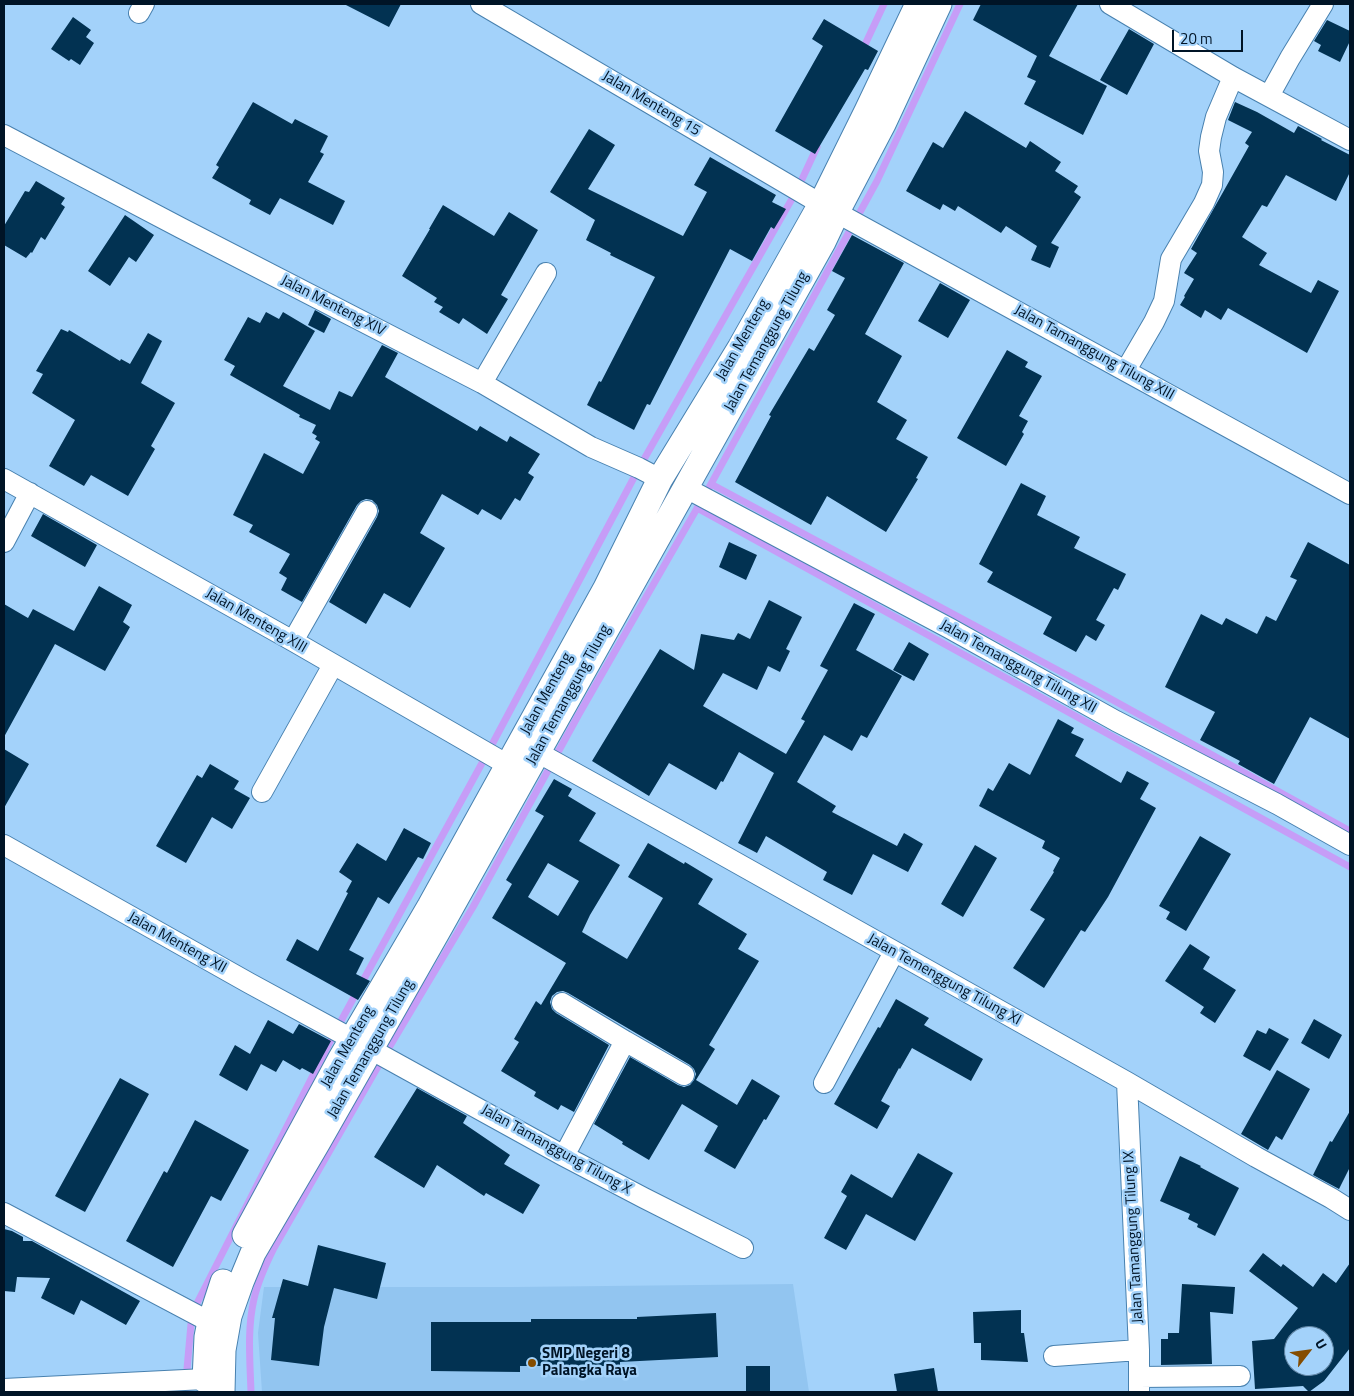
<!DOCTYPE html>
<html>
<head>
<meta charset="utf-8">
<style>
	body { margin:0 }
	#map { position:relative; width:1354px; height:1396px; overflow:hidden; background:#a3d2fa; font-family:"Titillium Web",sans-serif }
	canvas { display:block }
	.frame { position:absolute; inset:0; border:5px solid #001426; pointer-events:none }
	.north { position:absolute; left:1284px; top:1326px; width:50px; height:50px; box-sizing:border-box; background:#a3d2fa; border:1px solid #6286a5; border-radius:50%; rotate:60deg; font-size:14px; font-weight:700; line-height:20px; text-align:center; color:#001426 }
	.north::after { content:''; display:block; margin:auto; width:18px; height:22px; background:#854d00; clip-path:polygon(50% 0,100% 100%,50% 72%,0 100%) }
	.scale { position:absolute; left:1172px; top:30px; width:71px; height:22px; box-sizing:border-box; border:2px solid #001426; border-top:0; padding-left:6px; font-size:15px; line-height:18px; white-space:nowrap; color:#001426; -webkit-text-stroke:4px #a3d2fa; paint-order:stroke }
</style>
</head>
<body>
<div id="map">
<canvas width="1354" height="1396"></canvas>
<div class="frame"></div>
<div class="north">U</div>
<div class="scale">20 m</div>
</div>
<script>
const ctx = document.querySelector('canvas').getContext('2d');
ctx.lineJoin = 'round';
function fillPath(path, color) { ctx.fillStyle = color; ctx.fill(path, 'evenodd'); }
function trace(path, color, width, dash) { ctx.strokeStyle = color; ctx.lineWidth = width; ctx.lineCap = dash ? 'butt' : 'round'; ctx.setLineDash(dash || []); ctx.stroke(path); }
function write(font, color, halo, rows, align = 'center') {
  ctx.font = font + ' "Titillium Web",sans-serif'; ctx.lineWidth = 5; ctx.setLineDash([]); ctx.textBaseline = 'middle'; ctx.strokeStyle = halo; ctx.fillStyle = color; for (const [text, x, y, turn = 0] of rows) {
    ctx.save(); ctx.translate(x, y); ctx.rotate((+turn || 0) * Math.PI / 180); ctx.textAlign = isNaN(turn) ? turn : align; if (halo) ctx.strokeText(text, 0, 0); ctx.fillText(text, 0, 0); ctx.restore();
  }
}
fillPath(new Path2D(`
	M 793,1284 L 809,1392 L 262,1392 L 258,1333 L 264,1287 L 513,1287 Z`), '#92c5f0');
trace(new Path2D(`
	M 862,51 L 884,4
	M 711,484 L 1091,688 L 1350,831
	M 697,508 L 1350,867
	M 186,1392 L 186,1380 L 192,1313 L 336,1030 L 487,754 L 639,468 L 797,190 L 817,147
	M 251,1392 C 250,1361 247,1329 254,1299 C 258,1281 266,1264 274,1248 L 384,1056 L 473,907 L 579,714 L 711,484 L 877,181 L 960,4`), '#c69df7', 7);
fillPath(new Path2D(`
	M 344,4 L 401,4 L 389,27 Z
	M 981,4 L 1078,4 L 1049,56 L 1107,86 L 1083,135 L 1024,104 L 1036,81 L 1027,77 L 1037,56 L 973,20 Z
	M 73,17 L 91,30 L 86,37 L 94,43 L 80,65 L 71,59 L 69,61 L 51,49 Z
	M 824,19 L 878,51 L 868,70 L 865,69 L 815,154 L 775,131 L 823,46 L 812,39 Z
	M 1327,20 L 1350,31 L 1350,41 L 1340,62 L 1318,51 L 1321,45 L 1314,41 Z
	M 1129,29 L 1154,44 L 1127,95 L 1100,80 Z
	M 253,102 L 292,124 L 295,119 L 328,136 L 320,152 L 324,154 L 308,182 L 345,201 L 333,225 L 280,198 L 270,215 L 249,204 L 251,200 L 212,178 L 219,167 L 216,165 Z
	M 1235,102 L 1257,112 L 1294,133 L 1298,126 L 1322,139 L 1321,140 L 1350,155 L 1350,172 L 1336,201 L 1286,175 L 1267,207 L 1262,205 L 1242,237 L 1267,253 L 1259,265 L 1311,293 L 1318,280 L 1339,291 L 1307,353 L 1228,308 L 1221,320 L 1205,310 L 1201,318 L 1180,305 L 1185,297 L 1184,296 L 1194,279 L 1184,273 L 1197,253 L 1191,249 L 1249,146 L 1245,143 L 1252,132 L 1228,120 Z
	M 965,111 L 1026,148 L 1030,141 L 1061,162 L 1055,171 L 1078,186 L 1074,192 L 1081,197 L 1051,243 L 1059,247 L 1050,268 L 1031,260 L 1037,246 L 1006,226 L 1001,233 L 958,206 L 955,211 L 943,204 L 940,210 L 906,191 L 933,142 L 943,148 Z
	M 589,129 L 615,145 L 588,189 L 683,236 L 707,192 L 694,185 L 710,157 L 776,195 L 772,202 L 786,209 L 774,229 L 771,227 L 752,261 L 730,249 L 650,405 L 647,404 L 634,430 L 587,405 L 599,381 L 601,382 L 655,277 L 610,255 L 611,253 L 586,240 L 595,220 L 550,192 Z
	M 36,181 L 65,198 L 61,204 L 65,207 L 45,240 L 41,237 L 32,253 L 31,252 L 26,258 L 4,245 L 4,226 L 25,191 L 29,192 Z
	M 443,205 L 494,236 L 509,212 L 538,230 L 501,295 L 508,299 L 487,334 L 463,318 L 459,324 L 439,312 L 443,307 L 434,302 L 437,298 L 402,276 L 430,229 L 429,229 Z
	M 125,215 L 154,235 L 136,262 L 129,257 L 110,286 L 88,271 Z
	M 852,235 L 904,263 L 865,334 L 902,356 L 877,402 L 907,420 L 896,439 L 928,457 L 916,478 L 918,479 L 886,532 L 827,496 L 811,525 L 735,482 L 771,416 L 769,415 L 809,348 L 814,351 L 835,315 L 827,310 L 845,278 L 832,271 Z
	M 940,283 L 970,300 L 948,338 L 918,321 Z
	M 315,310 L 331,319 L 324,333 L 308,325 Z
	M 266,312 L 279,319 L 283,312 L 315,331 L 283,386 L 330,410 L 339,391 L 352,397 L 382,345 L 398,353 L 385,377 L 477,431 L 480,426 L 507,442 L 510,436 L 540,454 L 528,473 L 534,477 L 520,501 L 515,498 L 501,520 L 482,509 L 478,515 L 442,494 L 420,533 L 445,548 L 410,608 L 384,593 L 366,624 L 329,602 L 377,517 L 379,511 L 377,505 L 372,500 L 366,499 L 361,501 L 357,505 L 302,602 L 281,590 L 287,578 L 279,573 L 290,554 L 249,532 L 253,525 L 233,515 L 264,453 L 303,474 L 320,442 L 315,439 L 317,436 L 312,433 L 316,425 L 299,417 L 300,415 L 230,375 L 235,366 L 224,360 L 248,317 L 260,323 Z
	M 61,329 L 68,332 L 69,330 L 120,361 L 121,359 L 130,364 L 148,333 L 162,341 L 141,383 L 175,403 L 151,446 L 155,449 L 128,496 L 91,475 L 84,486 L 49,466 L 75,420 L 32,393 L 43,374 L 36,371 Z
	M 1007,350 L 1028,362 L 1025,367 L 1042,376 L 1019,416 L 1028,421 L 1022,432 L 1024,434 L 1006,466 L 957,438 Z
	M 1021,483 L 1046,496 L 1037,515 L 1080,537 L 1074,548 L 1126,574 L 1118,590 L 1114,588 L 1096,620 L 1105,625 L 1096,641 L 1086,635 L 1076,652 L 1043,634 L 1052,617 L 987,582 L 993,572 L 979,564 Z
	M 43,514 L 97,545 L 85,567 L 31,536 Z
	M 729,542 L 757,555 L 746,580 L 719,567 Z
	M 1308,542 L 1350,565 L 1350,739 L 1310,717 L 1274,784 L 1238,764 L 1240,761 L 1200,740 L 1215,712 L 1165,687 L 1201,614 L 1222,625 L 1226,618 L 1257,634 L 1266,616 L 1276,621 L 1297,580 L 1290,577 Z
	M 99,586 L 132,605 L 123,622 L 130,627 L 105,671 L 55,644 L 4,737 L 4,604 L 28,618 L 33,609 L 74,631 Z
	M 769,600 L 802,617 L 786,649 L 790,651 L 780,672 L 768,666 L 757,690 L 723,673 L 703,706 L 786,754 L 805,721 L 801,719 L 828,670 L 820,666 L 854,603 L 875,614 L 856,650 L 902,676 L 867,738 L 861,735 L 852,751 L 824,735 L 797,782 L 836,806 L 832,812 L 897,846 L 904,833 L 923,844 L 908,872 L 873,854 L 852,895 L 823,880 L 827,872 L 766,836 L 757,853 L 738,843 L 774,773 L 739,752 L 723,782 L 721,781 L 716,790 L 669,763 L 649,796 L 592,761 L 660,649 L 694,670 L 701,634 L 734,640 L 738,633 L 750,639 Z
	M 909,642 L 929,654 L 914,681 L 893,670 Z
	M 1058,719 L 1074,728 L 1071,733 L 1084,739 L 1075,756 L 1121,783 L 1127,771 L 1149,783 L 1140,799 L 1156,808 L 1108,897 L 1085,932 L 1081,930 L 1044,988 L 1013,968 L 1045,919 L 1030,910 L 1054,872 L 1053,871 L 1060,858 L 1042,848 L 1045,841 L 979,806 L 988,788 L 993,791 L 1009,763 L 1030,775 Z
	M 4,749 L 29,764 L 4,808 Z
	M 210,764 L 239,781 L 234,789 L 250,798 L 232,829 L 212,817 L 186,863 L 156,846 L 197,775 L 202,778 Z
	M 554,779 L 572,789 L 568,796 L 596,813 L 579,841 L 620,865 L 590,915 L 582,932 L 627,959 L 663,898 L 628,877 L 648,843 L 684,864 L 685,862 L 713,879 L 698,904 L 747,934 L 738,949 L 759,961 L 709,1045 L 715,1049 L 696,1080 L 737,1105 L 752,1079 L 780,1096 L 766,1120 L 764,1119 L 735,1169 L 704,1151 L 718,1126 L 682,1104 L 649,1160 L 622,1144 L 623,1142 L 594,1124 L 630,1057 L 678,1085 L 684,1087 L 690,1085 L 694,1080 L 696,1074 L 694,1069 L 690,1065 L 568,993 L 563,991 L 557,992 L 552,996 L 550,1002 L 552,1009 L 556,1013 L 609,1045 L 574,1112 L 561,1105 L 558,1110 L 534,1096 L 536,1092 L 501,1071 L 519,1042 L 514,1039 L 536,1001 L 541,1005 L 566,963 L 492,918 L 512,884 L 506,880 L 544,816 L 535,811 ZM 548,863 L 579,881 L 558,916 L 528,897 Z
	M 404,828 L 431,843 L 423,859 L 418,857 L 389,904 L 378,897 L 349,950 L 364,958 L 356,974 L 370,981 L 358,1000 L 286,960 L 297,939 L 318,951 L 348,893 L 346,892 L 352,881 L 339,872 L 357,843 L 386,861 Z
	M 1200,836 L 1231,854 L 1186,931 L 1166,919 L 1170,912 L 1159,906 Z
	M 975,845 L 997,858 L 963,917 L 941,904 Z
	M 1190,944 L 1210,957 L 1203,969 L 1236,990 L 1215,1023 L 1200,1013 L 1204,1007 L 1165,981 Z
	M 896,999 L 929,1018 L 924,1025 L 983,1059 L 971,1081 L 912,1048 L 900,1069 L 899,1068 L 881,1101 L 890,1106 L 877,1129 L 834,1104 L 878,1027 L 880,1028 Z
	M 1314,1019 L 1342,1035 L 1329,1059 L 1301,1043 Z
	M 268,1020 L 293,1034 L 299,1024 L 331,1041 L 313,1074 L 302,1068 L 300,1070 L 283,1060 L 276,1072 L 261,1064 L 247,1091 L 219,1075 L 235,1045 L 250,1054 Z
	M 1269,1028 L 1289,1039 L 1270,1071 L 1243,1056 L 1257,1030 L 1266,1034 Z
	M 1277,1070 L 1310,1089 L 1282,1140 L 1276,1136 L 1268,1150 L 1241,1134 Z
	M 120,1078 L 149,1094 L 85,1212 L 55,1196 Z
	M 417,1088 L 467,1116 L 463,1123 L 510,1155 L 504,1164 L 540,1185 L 523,1214 L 486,1193 L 484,1196 L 437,1165 L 424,1188 L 374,1157 Z
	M 1350,1111 L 1350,1167 L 1339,1189 L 1313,1175 L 1330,1141 L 1332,1142 Z
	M 195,1120 L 249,1150 L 221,1201 L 211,1196 L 173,1267 L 126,1241 L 164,1171 L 167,1173 Z
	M 918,1153 L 953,1173 L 915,1241 L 866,1214 L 846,1250 L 824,1238 L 847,1196 L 841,1192 L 851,1174 L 892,1198 Z
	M 1180,1156 L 1201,1166 L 1200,1167 L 1239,1188 L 1215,1236 L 1197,1227 L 1198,1224 L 1188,1219 L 1190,1214 L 1160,1201 Z
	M 4,1229 L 12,1231 L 23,1237 L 23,1241 L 32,1241 L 140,1301 L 126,1325 L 81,1300 L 74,1315 L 41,1298 L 50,1278 L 17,1277 L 15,1292 L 4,1291 Z
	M 318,1245 L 386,1263 L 377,1299 L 334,1288 L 324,1327 L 319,1366 L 271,1360 L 275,1318 L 272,1318 L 283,1279 L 308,1286 Z
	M 1263,1253 L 1281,1267 L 1283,1264 L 1313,1287 L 1323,1273 L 1336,1283 L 1350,1263 L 1350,1348 L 1324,1381 L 1309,1392 L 1303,1386 L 1255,1389 L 1252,1341 L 1274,1339 L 1298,1308 L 1249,1271 ZM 1294,1336 L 1324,1336 L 1324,1366 L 1294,1366 Z
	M 1182,1284 L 1235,1287 L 1233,1314 L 1210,1312 L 1212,1364 L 1161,1365 L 1161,1339 L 1168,1339 L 1168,1333 L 1179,1333 Z
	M 1021,1310 L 1021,1333 L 1024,1333 L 1028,1362 L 981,1360 L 981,1343 L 974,1343 L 973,1312 Z
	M 716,1313 L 718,1357 L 620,1362 L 620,1366 L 520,1366 L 520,1372 L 431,1371 L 431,1322 L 531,1322 L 531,1319 L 637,1319 L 637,1317 Z
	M 746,1366 L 770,1366 L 770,1392 L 746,1392 Z
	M 934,1368 L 938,1392 L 897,1392 L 894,1374 Z`), '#023252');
const minor = new Path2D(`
	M 481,4 L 821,204 L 1350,494
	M 1110,4 L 1233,77 L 1350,140
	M 139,13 L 144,4
	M 1269,96 L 1290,58 L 1323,4
	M 4,135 L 181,228 L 482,383 L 591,447 L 639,468 L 660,479
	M 1126,370 L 1154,322 L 1164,301 L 1171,259 L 1204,203 L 1212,185 L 1213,172 L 1209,151 L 1211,137 L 1216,117 L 1233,77
	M 482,383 L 546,273
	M 4,479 L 293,641 L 508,765
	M 686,488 L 949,628 L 1116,721 L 1277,804 L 1350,845
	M 4,542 L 30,493
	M 293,641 L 367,511
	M 537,752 L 696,840 L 1127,1082 L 1256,1157 L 1331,1198 L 1350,1210
	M 262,792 L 333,665
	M 4,845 L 249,983 L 352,1039 L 564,1156 L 644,1198 L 743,1248
	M 562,1003 L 625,1041
	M 1127,1082 L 1139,1350 L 1139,1392
	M 824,1083 L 894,952
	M 564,1156 L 625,1041 L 684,1075
	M 4,1213 L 210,1322
	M 1054,1356 L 1139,1350
	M 1139,1377 L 1240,1376
	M 4,1389 L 205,1379`);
const tertiary = new Path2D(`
	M 245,1235 L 341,1058 L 430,906 L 606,588 L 660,479 L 740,348 L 821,204 L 867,111 L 918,4
	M 205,1380 L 207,1337 L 210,1322 L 223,1282
	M 222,1392 L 223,1350 L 229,1316 L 241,1282 L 253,1253 L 318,1142 L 440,927 L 823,242 L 841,204 L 883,124 L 939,4`);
trace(minor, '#4881af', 22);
trace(tertiary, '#4881af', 27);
trace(minor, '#fff', 20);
trace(tertiary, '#fff', 25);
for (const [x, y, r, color] of [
	[532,1363,5,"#854d00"]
]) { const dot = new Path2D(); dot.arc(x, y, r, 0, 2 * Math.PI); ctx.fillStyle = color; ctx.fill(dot); trace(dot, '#a3d2fa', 2); }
write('15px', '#001426', '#a3d2fa', [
	["Jalan Menteng 15",651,104,31],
	["Jalan Menteng XIV",333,306,27],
	["Jalan Menteng",743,340,-60],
	["Jalan Temanggung Tilung",767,342,-61],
	["Jalan Tamanggung Tilung XIII",1094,353,29],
	["Jalan Menteng XIII",256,621,30],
	["Jalan Temanggung Tilung XII",1018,667,29],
	["Jalan Menteng",547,694,-61],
	["Jalan Temanggung Tilung",569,695,-61],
	["Jalan Menteng XII",177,943,29],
	["Jalan Temenggung Tilung XI",944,980,29],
	["Jalan Menteng",348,1047,-60],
	["Jalan Temanggung Tilung",371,1049,-60],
	["Jalan Tamanggung Tilung X",556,1150,29],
	["Jalan Tamanggung Tilung IX",1134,1237,-93]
]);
write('bold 15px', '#001426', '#a3d2fa', [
	["SMP Negeri 8",542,1354],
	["Palangka Raya",542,1371]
], 'left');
</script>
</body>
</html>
